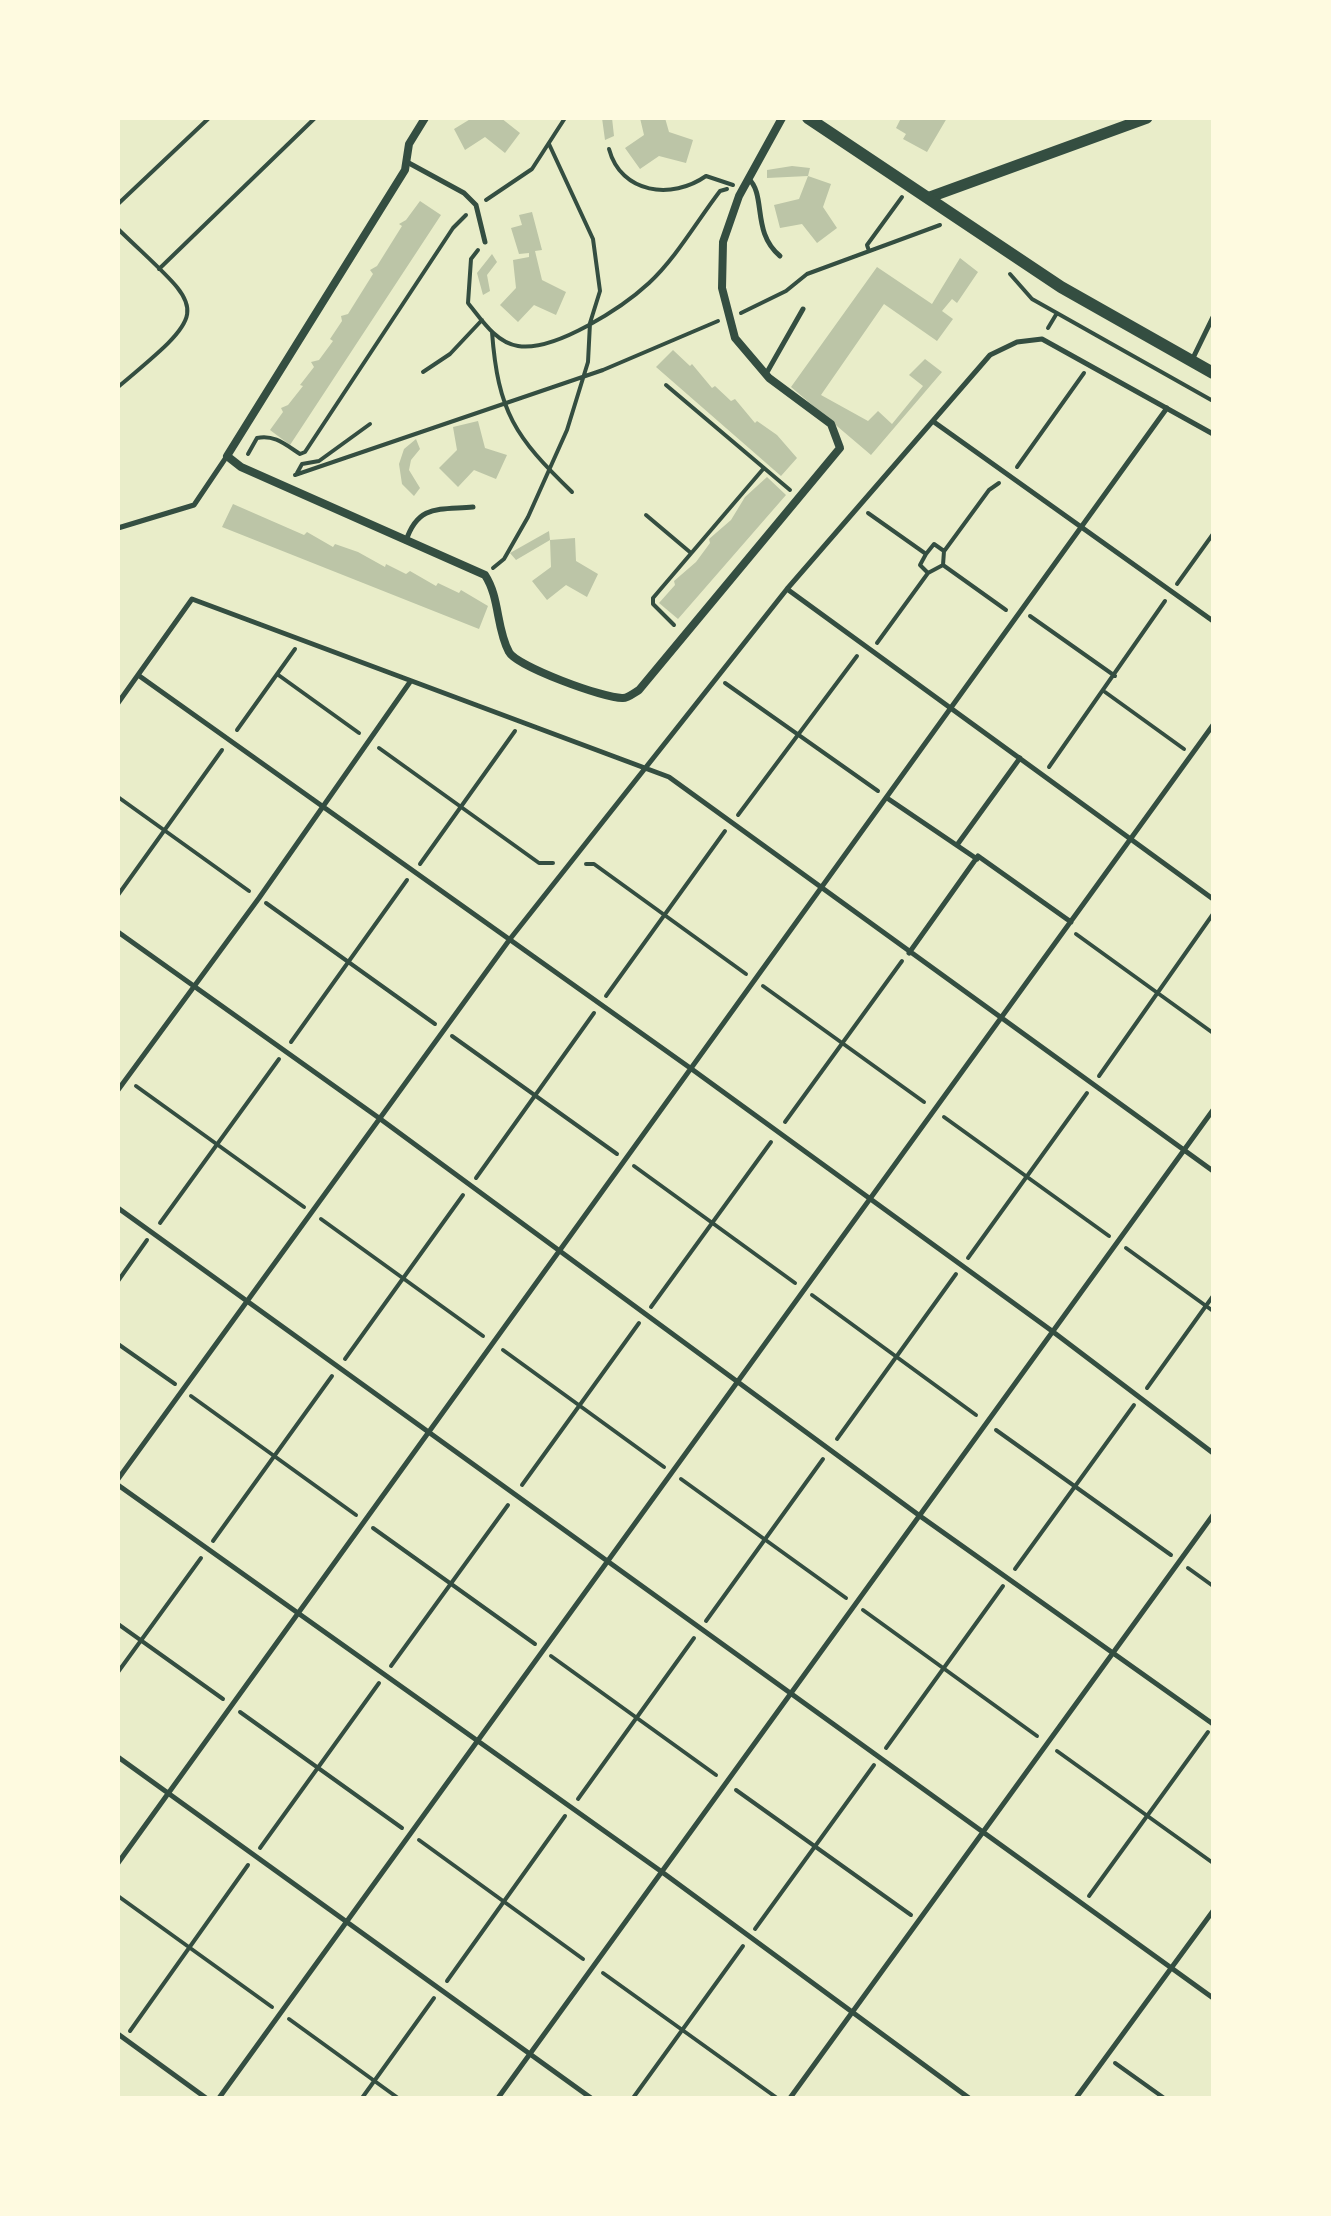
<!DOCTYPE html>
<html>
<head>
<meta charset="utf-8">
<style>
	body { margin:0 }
	#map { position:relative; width:1331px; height:2216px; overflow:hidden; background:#e9edc9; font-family:"DM Sans",sans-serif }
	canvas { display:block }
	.frame { position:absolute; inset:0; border:120px solid #fefae0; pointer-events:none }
</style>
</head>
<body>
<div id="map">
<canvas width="1331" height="2216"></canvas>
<div class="frame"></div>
</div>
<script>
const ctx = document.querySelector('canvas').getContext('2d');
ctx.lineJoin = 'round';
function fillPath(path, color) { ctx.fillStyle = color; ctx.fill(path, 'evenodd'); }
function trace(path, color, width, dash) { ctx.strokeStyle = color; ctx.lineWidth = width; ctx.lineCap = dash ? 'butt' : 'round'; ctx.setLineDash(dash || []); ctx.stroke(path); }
fillPath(new Path2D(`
	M 472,118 L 501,118 L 520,133 L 505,153 L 485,137 L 465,150 L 454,129 Z
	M 602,118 L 612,118 L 614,136 L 605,140 Z
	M 640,118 L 665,118 L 669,132 L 693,140 L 686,163 L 659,156 L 640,169 L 625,148 L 644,135 Z
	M 901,118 L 947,118 L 927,152 L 903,139 L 906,134 L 896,128 Z
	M 792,166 L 810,168 L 808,176 L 767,178 L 767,170 Z
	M 808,176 L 831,184 L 823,207 L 837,228 L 817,243 L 802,224 L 780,228 L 774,205 L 799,199 Z
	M 420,201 L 441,215 L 290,445 L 270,430 L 283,412 L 281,408 L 288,405 L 303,386 L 300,385 L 314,367 L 311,362 L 319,360 L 333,341 L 330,339 L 342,321 L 341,316 L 348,314 L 373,274 L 370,270 L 377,266 L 402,226 L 399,224 L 406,220 Z
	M 532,212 L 542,250 L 535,251 L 542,280 L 566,292 L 556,315 L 534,305 L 518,322 L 500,305 L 516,288 L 513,260 L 529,257 L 529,253 L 519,254 L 511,228 L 522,225 L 519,215 Z
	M 492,254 L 497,262 L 487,275 L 490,291 L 483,295 L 477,273 Z
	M 960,258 L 978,272 L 957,303 L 952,299 L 942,311 L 953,319 L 937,341 L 884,304 L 821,395 L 868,421 L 878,411 L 892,424 L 923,386 L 909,375 L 925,359 L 942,372 L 871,455 L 791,387 L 877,267 L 932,304 Z
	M 673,350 L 690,366 L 692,364 L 712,388 L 715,386 L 731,401 L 735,399 L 755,423 L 757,421 L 777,435 L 797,458 L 781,476 L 656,367 Z
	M 478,421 L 485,448 L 507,455 L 496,479 L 474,470 L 458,487 L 439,468 L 457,450 L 453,427 Z
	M 416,439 L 420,449 L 411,460 L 409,470 L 420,488 L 414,496 L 402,484 L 399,464 L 404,449 Z
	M 767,477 L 786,495 L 678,619 L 659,603 L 675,585 L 674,581 L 696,562 L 710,543 L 709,539 L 731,520 L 745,497 Z
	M 233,504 L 304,535 L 307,532 L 333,547 L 335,544 L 358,552 L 385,567 L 386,564 L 406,574 L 410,571 L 436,586 L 438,583 L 459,593 L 461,590 L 488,606 L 479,629 L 222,527 Z
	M 549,531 L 550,540 L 516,560 L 510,553 Z
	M 575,538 L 576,561 L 598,574 L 587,597 L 566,585 L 547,600 L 532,581 L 551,567 L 550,540 Z`), '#bcc5a7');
trace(new Path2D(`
	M 609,149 C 621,194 672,200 706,176 L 733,185
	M 486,200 L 532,169 L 565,118
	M 118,204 L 209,118
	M 118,229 C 205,313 216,305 118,387
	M 478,250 L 471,259 L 468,303 C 481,319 496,343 518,346 C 555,352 623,307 649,283 C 676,258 697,221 720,191 L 727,189
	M 869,251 L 867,245 L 902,197
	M 159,269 L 315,118
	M 1010,274 L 1032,299 L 1213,401
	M 741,313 L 786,291 L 807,274 L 940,225
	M 1048,328 L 1057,313
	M 492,332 C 498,412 515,437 572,492
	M 423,372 L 450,354 L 482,320
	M 666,385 L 790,490
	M 248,454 L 257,438 C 274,434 286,445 300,454 L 305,452 L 453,228 L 466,215
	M 1017,467 L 1084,373
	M 297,473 L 302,464 L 319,461 L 370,424
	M 295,475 L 603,370 L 718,321
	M 868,513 L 926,554 L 934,544 L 944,551 L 943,565 L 928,573 L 877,643
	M 646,515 L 691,553
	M 945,550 L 989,490 L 999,483
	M 926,554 L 920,565 L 928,573
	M 943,565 L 1006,610
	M 493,568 L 504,559 L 528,517 L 567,430 L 588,362 L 590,323 L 600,291 L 593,239 L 549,144
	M 1177,584 L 1213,534
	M 1030,616 L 1115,676
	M 674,625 L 653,604 L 653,598 L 764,468
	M 277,674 L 359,733
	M 725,683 L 878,791
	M 1105,692 L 1184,749
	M 237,730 L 295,649
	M 379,748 L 539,863 L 553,863
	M 1049,767 L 1165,601
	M 118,797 L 249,891
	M 738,815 L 857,656
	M 420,864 L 515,731
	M 586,864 L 594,864 L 746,974
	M 118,895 L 222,750
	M 266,903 L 435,1024
	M 1076,934 L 1213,1033
	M 763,986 L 924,1102
	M 606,996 L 725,831
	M 452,1036 L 617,1154
	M 291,1042 L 407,880
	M 1099,1076 L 1213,914
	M 136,1086 L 304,1207
	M 944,1117 L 1109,1236
	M 785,1122 L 902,961
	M 634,1166 L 795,1283
	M 476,1178 L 594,1013
	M 321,1219 L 483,1336
	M 160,1223 L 279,1059
	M 1126,1248 L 1213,1311
	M 968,1258 L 1087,1093
	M 118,1281 L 147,1240
	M 812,1295 L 976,1415
	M 651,1307 L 771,1142
	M 118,1344 L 175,1384
	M 503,1350 L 664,1467
	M 345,1359 L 463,1195
	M 1147,1388 L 1213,1296
	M 191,1396 L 356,1515
	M 996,1430 L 1171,1555
	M 837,1439 L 956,1274
	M 681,1479 L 846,1598
	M 522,1485 L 639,1323
	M 373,1528 L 535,1644
	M 213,1541 L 332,1376
	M 1188,1568 L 1213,1586
	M 1015,1569 L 1134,1405
	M 863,1610 L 1037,1736
	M 706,1621 L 823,1459
	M 118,1624 L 223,1699
	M 551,1656 L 716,1775
	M 391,1666 L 508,1505
	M 118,1672 L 201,1558
	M 240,1712 L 402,1828
	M 886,1748 L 1003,1586
	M 1057,1751 L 1213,1863
	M 736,1790 L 911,1915
	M 578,1799 L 694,1638
	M 419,1840 L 583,1959
	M 260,1848 L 379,1683
	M 118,1896 L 272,2007
	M 1089,1896 L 1208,1732
	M 755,1929 L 874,1765
	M 603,1973 L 777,2098
	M 447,1981 L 565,1816
	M 289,2019 L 398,2098
	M 130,2031 L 248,1865
	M 1115,2063 L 1164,2098
	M 362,2098 L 434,1998
	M 633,2098 L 743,1946
	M 1212,2098 L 1213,2097`), '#344e41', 4);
trace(new Path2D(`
	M 407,162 L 464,193 L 476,205 L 485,242
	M 748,178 C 767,195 751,232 780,256
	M 1192,360 L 1213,317
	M 766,374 L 803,309
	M 934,422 L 1213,621
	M 118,528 L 194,505 L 227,456
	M 406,541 C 418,504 439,510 473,507
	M 787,589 L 1213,899
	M 138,675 L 693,1070 L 1052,1331 L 1213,1453
	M 118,703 L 192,599 L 669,777 L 1213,1171
	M 887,798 L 977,859
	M 957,845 L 1020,758
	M 118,932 L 379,1118 L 920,1516 L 1213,1724
	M 909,953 L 978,856 L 1071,922
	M 118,1090 L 259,898 L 410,682
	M 118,1208 L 1213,1998
	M 118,1479 L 510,939 L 787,589 L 990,355 L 1017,342 L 1042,339 L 1213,434
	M 118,1485 L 662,1872 L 969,2098
	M 118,1757 L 591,2098
	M 118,1863 L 1167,408
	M 118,2034 L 206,2098
	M 219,2098 L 1213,725
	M 498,2098 L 1213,1110
	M 790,2098 L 1213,1515
	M 1076,2098 L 1213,1911`), '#344e41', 5);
trace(new Path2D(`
	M 425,118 L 409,144 L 405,170 L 227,456 L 241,467 L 485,575 C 500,598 496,628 509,652 C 516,666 605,699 623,698 C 628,698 634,693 639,690 L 840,448 L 831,424 L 769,378 L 735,338 L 722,288 L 723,242 L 739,196 L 782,118`), '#344e41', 8);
trace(new Path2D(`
	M 930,197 L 1147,118`), '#344e41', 11);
trace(new Path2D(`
	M 808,118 L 1061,287 L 1213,373`), '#344e41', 12);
</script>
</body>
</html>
